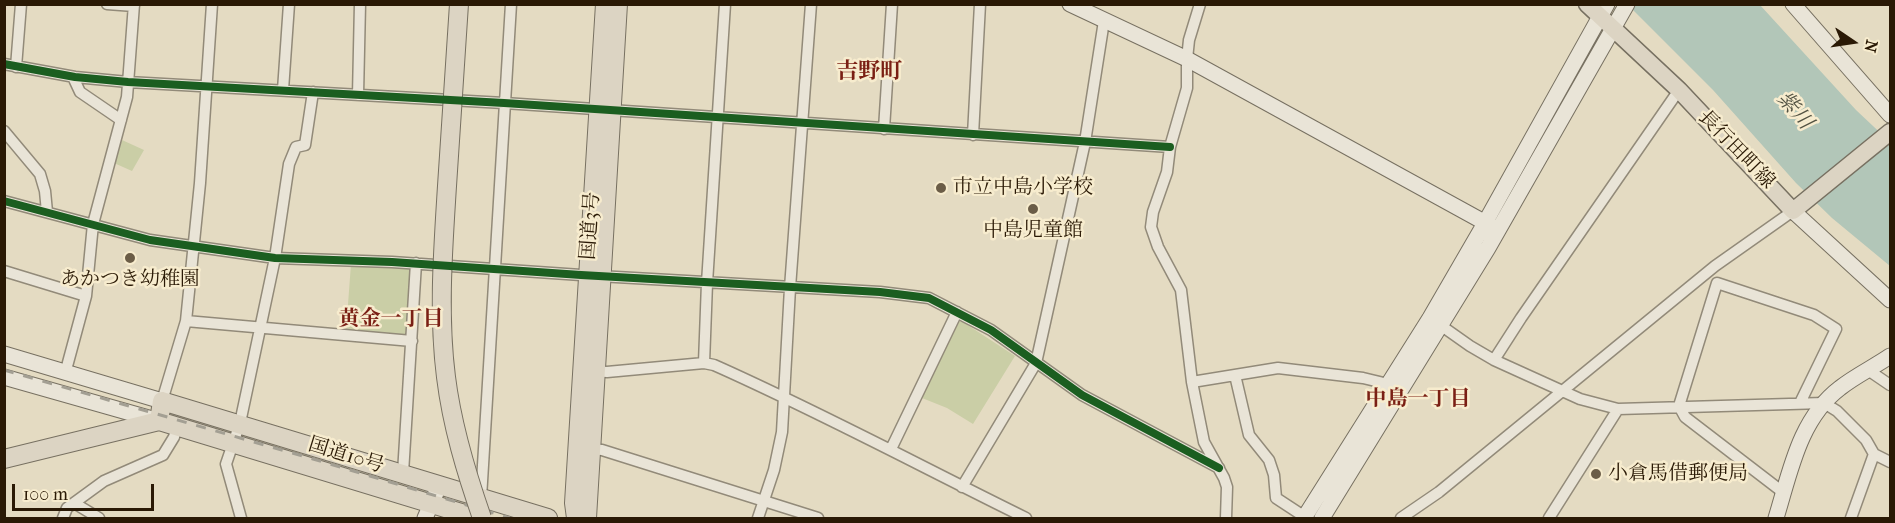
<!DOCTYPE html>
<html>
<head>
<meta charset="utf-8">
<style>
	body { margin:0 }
	#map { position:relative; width:1895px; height:523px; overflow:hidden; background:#e4dbc2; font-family:"IM FELL French Canon",serif }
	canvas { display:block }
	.frame { position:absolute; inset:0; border:6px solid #2a1905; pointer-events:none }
	.north { position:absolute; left:1823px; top:12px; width:60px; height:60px; -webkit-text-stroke:4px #f7ecce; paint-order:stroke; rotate:103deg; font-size:16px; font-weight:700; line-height:24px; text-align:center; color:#2a1905 }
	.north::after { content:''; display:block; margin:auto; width:21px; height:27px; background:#2a1905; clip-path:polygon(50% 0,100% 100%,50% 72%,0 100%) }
	.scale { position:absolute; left:12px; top:484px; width:142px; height:27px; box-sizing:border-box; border:3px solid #2a1905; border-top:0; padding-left:8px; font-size:18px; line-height:21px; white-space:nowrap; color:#2a1905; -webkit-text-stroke:4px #f7ecce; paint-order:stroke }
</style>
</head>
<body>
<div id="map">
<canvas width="1895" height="523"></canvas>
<div class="frame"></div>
<div class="north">N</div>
<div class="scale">100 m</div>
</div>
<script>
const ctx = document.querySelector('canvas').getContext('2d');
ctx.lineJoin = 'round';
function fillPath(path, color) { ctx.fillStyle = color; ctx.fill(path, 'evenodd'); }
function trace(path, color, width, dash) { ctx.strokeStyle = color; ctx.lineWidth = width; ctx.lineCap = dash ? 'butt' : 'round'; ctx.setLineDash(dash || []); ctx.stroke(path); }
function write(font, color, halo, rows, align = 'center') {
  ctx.font = font + ' "IM FELL French Canon","Noto Serif JP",serif'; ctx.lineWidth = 5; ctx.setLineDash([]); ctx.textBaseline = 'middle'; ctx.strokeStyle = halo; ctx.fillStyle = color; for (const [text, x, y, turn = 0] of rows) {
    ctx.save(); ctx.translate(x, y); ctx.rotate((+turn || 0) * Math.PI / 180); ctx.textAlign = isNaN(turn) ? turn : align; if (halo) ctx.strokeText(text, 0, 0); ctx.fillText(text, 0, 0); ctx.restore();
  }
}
fillPath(new Path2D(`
	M 122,140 L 144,150 L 132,171 L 114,163 Z
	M 351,264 L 411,268 L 406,338 L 346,331 Z
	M 959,322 L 963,322 L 1015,356 L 973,424 L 947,408 L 922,398 Z`), '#cacea6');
fillPath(new Path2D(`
	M 1628,5 L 1760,5 L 1856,110 L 1890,142 L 1890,266 L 1832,218 L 1796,183 L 1713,90 Z`), '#b2c6b8');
const street = new Path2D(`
	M 107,4 L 134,6
	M 1200,4 L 1189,40 L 1187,59 L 1187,88 L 1170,147 L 1167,172 L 1153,212 L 1151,227 L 1158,247 L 1181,290 L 1192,382 L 1204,442 L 1224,478 L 1227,487 L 1226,518
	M 4,64 L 75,77 L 128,82 L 504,103 L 1170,147
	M 16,67 L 21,4
	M 73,77 L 80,92 L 121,120
	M 283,90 L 289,4
	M 358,95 L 360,4
	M 884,129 L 892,4
	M 4,131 L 40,174 L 45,191 L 47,212
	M 973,135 L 980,4
	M 4,201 L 150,240 L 275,258 L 392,262 L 581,275 L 880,292 L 929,298 L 991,330 L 1082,395 L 1219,468
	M 4,271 L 86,296
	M 186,321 L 412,341
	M 1436,322 L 1470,346 L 1494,360 L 1580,399 L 1618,409 L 1824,403 L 1837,411 L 1866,440 L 1874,454 L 1890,462
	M 1494,360 L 1521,318 L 1679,90
	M 704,363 L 707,283 L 725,4
	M 66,370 L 86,296 L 93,224 L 127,97 L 134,4
	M 1868,370 L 1890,385
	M 591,371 L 607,372 L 704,363 L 714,365 C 820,412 922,467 1026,518
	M 1235,375 L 1249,435 L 1269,460 L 1274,475 L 1276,498 L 1305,517
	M 1192,382 L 1278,368 L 1363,378 L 1388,384 L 1393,387
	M 162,401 L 186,321 L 200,183 L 212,4
	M 590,449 L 602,450 L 818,518
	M 891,449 L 957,312
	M 403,473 L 416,263
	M 962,487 L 1036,363 L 1085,142 L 1104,21
	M 1784,493 L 1685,417 L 1679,406 L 1717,283 L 1814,315 L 1836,329 L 1800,403
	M 481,498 L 511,4
	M 74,503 L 99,518
	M 63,518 L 67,508 L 104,481 L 163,455 L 174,437 L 177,426
	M 241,518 L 226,464 L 240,423 L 250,376 L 275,258 L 289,164 L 296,147 L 305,145 L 313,92
	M 758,518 L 774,470 L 782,432 L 790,288 L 811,4
	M 1401,518 L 1439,492 L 1715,266 L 1793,211
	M 1549,518 L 1618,409
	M 1851,518 L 1874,454`);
const secondary = new Path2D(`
	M 1070,4 L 1187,59 L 1493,227
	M 1793,4 L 1890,115
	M 1793,211 L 1890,300
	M 4,354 L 162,401
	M 4,377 L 159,421
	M 425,518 L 436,493
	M 1304,518 L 1430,318 L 1481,230 L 1607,4
	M 1322,518 L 1488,248 L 1627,4
	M 1776,518 C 1790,473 1799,419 1840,388 C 1855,376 1874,367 1890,356`);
const primary = new Path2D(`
	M 1587,4 L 1679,90 L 1793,211 L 1890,132`);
const highway = new Path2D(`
	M 159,421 L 162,401 L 548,518
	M 4,459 L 159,421 L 478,518
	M 576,518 L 574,503 L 605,4
	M 587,518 L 618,4`);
trace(street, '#928a79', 13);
trace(secondary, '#777061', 17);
trace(primary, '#777061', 19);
trace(highway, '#777061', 20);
trace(street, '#e9e4d7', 10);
trace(secondary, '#e9e4d7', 15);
trace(primary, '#dcd4c3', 16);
trace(highway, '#dcd4c3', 18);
trace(new Path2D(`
	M 4,370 L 313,459 L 510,518`), '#a39f93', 3, [10, 10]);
const highwayBridge = new Path2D(`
	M 459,4 C 455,65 451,126 447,186 C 443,250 438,314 446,377 C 452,426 466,472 482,518`);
trace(highwayBridge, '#777061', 20, []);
trace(highwayBridge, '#dcd4c3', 18);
trace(new Path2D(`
	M 4,64 L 75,77 L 128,82 L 504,103 L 1170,147
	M 4,201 L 150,240 L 275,258 L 392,262 L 581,275 L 880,292 L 929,298 L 991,330 L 1082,395 L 1219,468`), '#1b5e20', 8);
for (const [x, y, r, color] of [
	[941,188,6,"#6b5d47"],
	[1033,209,6,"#6b5d47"],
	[130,258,6,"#6b5d47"],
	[1596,474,6,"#6b5d47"]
]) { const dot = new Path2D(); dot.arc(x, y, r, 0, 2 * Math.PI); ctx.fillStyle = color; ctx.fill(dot); trace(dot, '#f7ecce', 2); }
write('20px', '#2a1905', '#f7ecce', [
	["長行田町線",1736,150,46],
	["国道3号",591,226,-86],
	["国道10号",346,456,17]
]);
write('20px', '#2a1905', '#f7ecce', [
	["市立中島小学校",953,188],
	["中島児童館",1033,231,"center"],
	["あかつき幼稚園",130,280,"center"],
	["小倉馬借郵便局",1608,474]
], 'left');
write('italic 21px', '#525242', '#f7ecce', [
	["紫川",1794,111,49]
]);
write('bold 21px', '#7a1f14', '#f7ecce', [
	["黄金一丁目",391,320],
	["中島一丁目",1418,400]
]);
write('bold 22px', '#7a1f14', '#f7ecce', [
	["吉野町",869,73]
]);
</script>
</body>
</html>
